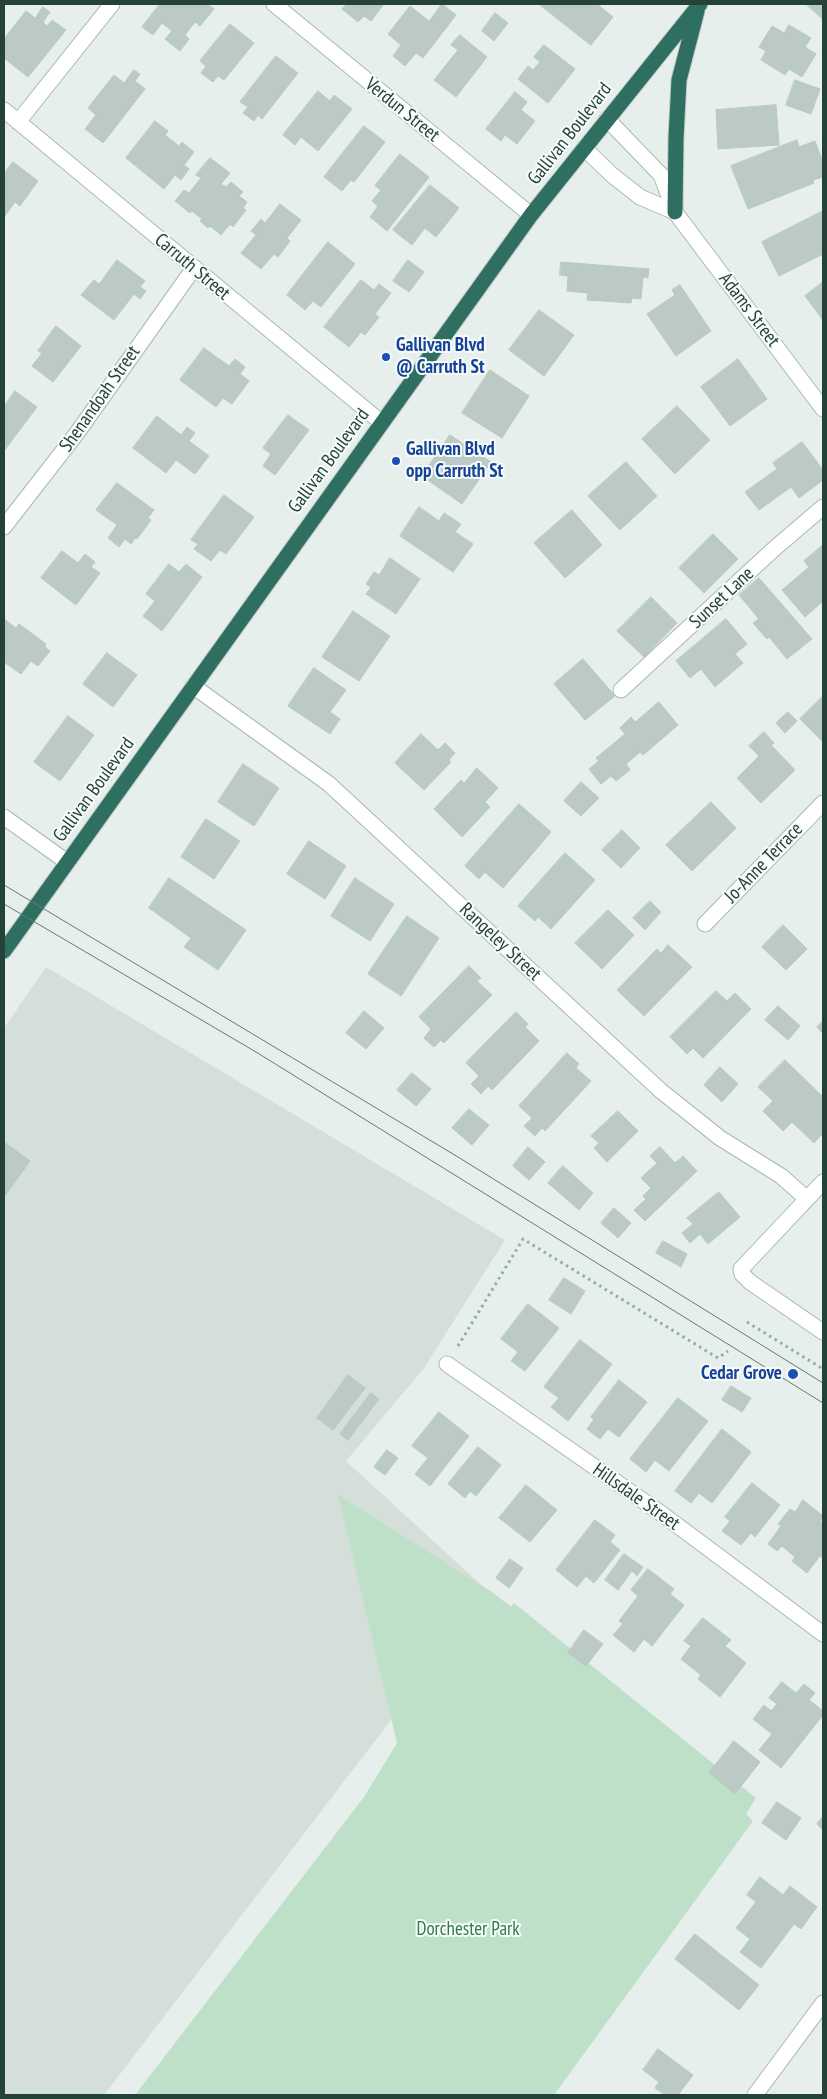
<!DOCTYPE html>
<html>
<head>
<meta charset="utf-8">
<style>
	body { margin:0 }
	#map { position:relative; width:827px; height:2099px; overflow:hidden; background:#e6efeb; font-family:"PT Sans Narrow",sans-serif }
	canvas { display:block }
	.frame { position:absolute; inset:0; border:5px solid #24423a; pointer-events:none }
</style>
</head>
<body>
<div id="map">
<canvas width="827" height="2099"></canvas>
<div class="frame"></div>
</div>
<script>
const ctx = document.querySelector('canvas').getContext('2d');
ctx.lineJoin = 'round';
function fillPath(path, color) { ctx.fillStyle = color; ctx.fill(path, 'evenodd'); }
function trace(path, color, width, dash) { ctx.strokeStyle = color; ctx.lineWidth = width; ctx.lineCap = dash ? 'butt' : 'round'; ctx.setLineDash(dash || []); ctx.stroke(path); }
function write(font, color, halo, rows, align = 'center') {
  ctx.font = font + ' "PT Sans Narrow",sans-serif'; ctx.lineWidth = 4; ctx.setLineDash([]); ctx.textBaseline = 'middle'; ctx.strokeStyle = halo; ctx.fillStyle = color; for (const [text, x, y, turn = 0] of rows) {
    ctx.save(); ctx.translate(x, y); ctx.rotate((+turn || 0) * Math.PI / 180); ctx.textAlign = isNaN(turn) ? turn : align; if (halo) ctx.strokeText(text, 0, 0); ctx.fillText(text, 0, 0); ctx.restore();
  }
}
fillPath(new Path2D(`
	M 46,967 L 505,1240 L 424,1368 L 346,1461 L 489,1592 L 104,2095 L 4,2095 L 4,1028 Z`), '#d4dfda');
fillPath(new Path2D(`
	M 338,1495 L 495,1594 L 511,1607 L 514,1603 L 756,1798 L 746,1814 L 753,1821 L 554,2095 L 135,2095 L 364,1797 L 397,1743 Z`), '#bfe0c8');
const building = new Path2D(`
	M 160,4 L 207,4 L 214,9 L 200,26 L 195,22 L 185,35 L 189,39 L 180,51 L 165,39 L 172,31 L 162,23 L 153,35 L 142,27 Z
	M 347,4 L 384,4 L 371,21 L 364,16 L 358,22 L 342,9 Z
	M 442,4 L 456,15 L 423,58 L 416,53 L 405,66 L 393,56 L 401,45 L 388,34 L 410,6 L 429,21 Z
	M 539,4 L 597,4 L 613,17 L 591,45 Z
	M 806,4 L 823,4 L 823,19 Z
	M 43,7 L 50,12 L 43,22 L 47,26 L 52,20 L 66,30 L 28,77 L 4,58 L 4,39 L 26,11 L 35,18 Z
	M 495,13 L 508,23 L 494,41 L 482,31 Z
	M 230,24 L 254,43 L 224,80 L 218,76 L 213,82 L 201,73 L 206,66 L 200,61 Z
	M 789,25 L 811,38 L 805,47 L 816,54 L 802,77 L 789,69 L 785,75 L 761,60 L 766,51 L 759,47 L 772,26 L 784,33 Z
	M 460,35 L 487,57 L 456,97 L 434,80 L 458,50 L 451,45 Z
	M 544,45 L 575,69 L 548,103 L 518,79 L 528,66 L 533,70 L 540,62 L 534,57 Z
	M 276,56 L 298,73 L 262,119 L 258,115 L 254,121 L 243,113 L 248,107 L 240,102 Z
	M 134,70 L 140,74 L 135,81 L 145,89 L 103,143 L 85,129 L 96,115 L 88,108 L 114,75 L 124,83 Z
	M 795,80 L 820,89 L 811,114 L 786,105 Z
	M 318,91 L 330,101 L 334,95 L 352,109 L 318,151 L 301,137 L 295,145 L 283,135 Z
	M 515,92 L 527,102 L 521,110 L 535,121 L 517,144 L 505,135 L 501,141 L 486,129 Z
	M 776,105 L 779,145 L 718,149 L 716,110 Z
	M 155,121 L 168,131 L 165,135 L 179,146 L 182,142 L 194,152 L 184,165 L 189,169 L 181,180 L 175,175 L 164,189 L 126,158 Z
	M 364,126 L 385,142 L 354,182 L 351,180 L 342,191 L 324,177 Z
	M 797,140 L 799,147 L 815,141 L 823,162 L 823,177 L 813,180 L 814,183 L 748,209 L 731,166 Z
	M 400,154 L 429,177 L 387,231 L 370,217 L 378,206 L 372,201 L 381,190 L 375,186 Z
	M 210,158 L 230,173 L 221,184 L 226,187 L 231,182 L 243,192 L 239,196 L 247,202 L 243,208 L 246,210 L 233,227 L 230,224 L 221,235 L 210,226 L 208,228 L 200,221 L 202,219 L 192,211 L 190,213 L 175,201 L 184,190 L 189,193 L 201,178 L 196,175 Z
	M 13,162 L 38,181 L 20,206 L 15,202 L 5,216 L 4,174 Z
	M 430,185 L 459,208 L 436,237 L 425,228 L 412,245 L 393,230 Z
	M 280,204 L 301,220 L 287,238 L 290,241 L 278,257 L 274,254 L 261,269 L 241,253 L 256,235 L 251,231 L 261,219 L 265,223 Z
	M 823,211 L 823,254 L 779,276 L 762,242 Z
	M 328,242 L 355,264 L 321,307 L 313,301 L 305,310 L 287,295 Z
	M 117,260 L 145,281 L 140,287 L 146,291 L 140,299 L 134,294 L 114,320 L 81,295 L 94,280 L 99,284 Z
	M 408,260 L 424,272 L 409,292 L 393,281 Z
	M 561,262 L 649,269 L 648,278 L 643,277 L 641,299 L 632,298 L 631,303 L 587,300 L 588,293 L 567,291 L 568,276 L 560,275 Z
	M 361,280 L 374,290 L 379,284 L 391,293 L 375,314 L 379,317 L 365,335 L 361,332 L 349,347 L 324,327 Z
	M 823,282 L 823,320 L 805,296 Z
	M 680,285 L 711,331 L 676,356 L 647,314 L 675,295 L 672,290 Z
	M 539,310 L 574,335 L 544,376 L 509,350 Z
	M 56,326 L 81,346 L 53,382 L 32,366 L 42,353 L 38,351 Z
	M 204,348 L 229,366 L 235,359 L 245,367 L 240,374 L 249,381 L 232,404 L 223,398 L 216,407 L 180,380 Z
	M 738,359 L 767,399 L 730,426 L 701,387 Z
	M 490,370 L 529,396 L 502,438 L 462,413 Z
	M 15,391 L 37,407 L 4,451 L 4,407 Z
	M 677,406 L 710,440 L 675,474 L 642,439 Z
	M 288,415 L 309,430 L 275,475 L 263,466 L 271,454 L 263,448 Z
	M 157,416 L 181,435 L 187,427 L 195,433 L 189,441 L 209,456 L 195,474 L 176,460 L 166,473 L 133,448 Z
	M 450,435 L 491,462 L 462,504 L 422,476 Z
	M 802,442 L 823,470 L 823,480 L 799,498 L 791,487 L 759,510 L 745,492 L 777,469 L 773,463 Z
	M 626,462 L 657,496 L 620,530 L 588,496 Z
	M 117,483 L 154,510 L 148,518 L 151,520 L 137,539 L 135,538 L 131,544 L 125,539 L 119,547 L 108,538 L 117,525 L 96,510 Z
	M 224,495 L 254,517 L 226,554 L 220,550 L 211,561 L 194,549 L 198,544 L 191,540 Z
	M 419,507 L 439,521 L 444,513 L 461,524 L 455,532 L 473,544 L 453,572 L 400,536 Z
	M 572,510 L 602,545 L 565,578 L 534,543 Z
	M 713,534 L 738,559 L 704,593 L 679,568 Z
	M 823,545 L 823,601 L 805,617 L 782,590 L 809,567 L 804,561 Z
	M 62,551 L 78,563 L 85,554 L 95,562 L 91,567 L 100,573 L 76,605 L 41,578 Z
	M 390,558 L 420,579 L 396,614 L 366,594 L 371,587 L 366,584 L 374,572 L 379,575 Z
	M 169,564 L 179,572 L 186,564 L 202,577 L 162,631 L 143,616 L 155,601 L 146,594 Z
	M 759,578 L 812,639 L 787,659 L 769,637 L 767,639 L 753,623 L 759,619 L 739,595 Z
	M 651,597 L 677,623 L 644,657 L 617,631 Z
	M 353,611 L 390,636 L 359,681 L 322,657 Z
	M 4,619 L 16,628 L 19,624 L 46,644 L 45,647 L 50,651 L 38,666 L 31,661 L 21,674 L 4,662 Z
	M 726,619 L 747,644 L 735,654 L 743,663 L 715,687 L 701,669 L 690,678 L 676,661 Z
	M 107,653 L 137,675 L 113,707 L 83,684 Z
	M 583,659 L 615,696 L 585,720 L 554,684 Z
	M 314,668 L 346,690 L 330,712 L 340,719 L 330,734 L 288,706 Z
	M 823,696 L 823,742 L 800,719 Z
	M 659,702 L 678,725 L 643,755 L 640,752 L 626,764 L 630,770 L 616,781 L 611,776 L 601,784 L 589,769 L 599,761 L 596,758 L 625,734 L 620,728 L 631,717 L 635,722 Z
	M 788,712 L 797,721 L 785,733 L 776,723 Z
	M 68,716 L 94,735 L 60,781 L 34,762 Z
	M 764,732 L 774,743 L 771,745 L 795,770 L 761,803 L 737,778 L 759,756 L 749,746 Z
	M 421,734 L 438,750 L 445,743 L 455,753 L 449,760 L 451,762 L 424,790 L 395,763 Z
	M 243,764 L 279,788 L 254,826 L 218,802 Z
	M 477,768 L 498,788 L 485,802 L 490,807 L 462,837 L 434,809 L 461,780 L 464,783 Z
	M 581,782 L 599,798 L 581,816 L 564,801 Z
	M 711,802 L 736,828 L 692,871 L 666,845 Z
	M 519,804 L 551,832 L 503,888 L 485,872 L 479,879 L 465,866 Z
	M 206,819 L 240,841 L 214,879 L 181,857 Z
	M 622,830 L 640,848 L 621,868 L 602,850 Z
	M 309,841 L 346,866 L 325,899 L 287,874 Z
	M 565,853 L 595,880 L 551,929 L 538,917 L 535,921 L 518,906 Z
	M 169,878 L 246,930 L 218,970 L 184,947 L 191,938 L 149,908 Z
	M 355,878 L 394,904 L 370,941 L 331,916 Z
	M 650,901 L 661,912 L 645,930 L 633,918 Z
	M 608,910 L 634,935 L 602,969 L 575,943 Z
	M 407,916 L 439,938 L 401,996 L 368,974 Z
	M 783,925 L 807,949 L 786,970 L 762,947 Z
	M 668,945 L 692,967 L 644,1016 L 617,990 L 657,949 L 661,953 Z
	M 469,966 L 481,978 L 477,981 L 492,995 L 444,1043 L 441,1040 L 434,1047 L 424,1038 L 431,1029 L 419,1017 Z
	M 716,991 L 727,1001 L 735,993 L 751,1009 L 703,1058 L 693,1048 L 687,1054 L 670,1037 Z
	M 778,1006 L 800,1026 L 788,1040 L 765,1020 Z
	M 364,1011 L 384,1028 L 366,1049 L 346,1033 Z
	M 516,1012 L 528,1024 L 525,1027 L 539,1041 L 492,1090 L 488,1086 L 481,1094 L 471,1084 L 479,1076 L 466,1063 Z
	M 823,1021 L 823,1034 L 817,1027 Z
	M 567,1053 L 579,1064 L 576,1068 L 591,1081 L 545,1131 L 542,1128 L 535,1136 L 524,1126 L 532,1118 L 519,1106 Z
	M 785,1060 L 823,1097 L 823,1133 L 814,1143 L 792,1122 L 783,1131 L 763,1111 L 773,1101 L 758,1087 Z
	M 720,1067 L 738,1084 L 722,1102 L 704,1085 Z
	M 412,1073 L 431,1089 L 416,1106 L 397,1090 Z
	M 469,1109 L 489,1125 L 472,1145 L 452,1128 Z
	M 618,1111 L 638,1131 L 607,1162 L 594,1148 L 599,1143 L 591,1136 Z
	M 4,1142 L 30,1161 L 4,1197 Z
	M 528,1147 L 545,1162 L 529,1180 L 513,1166 Z
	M 660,1147 L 675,1163 L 683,1156 L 697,1171 L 645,1221 L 634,1210 L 646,1199 L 643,1196 L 651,1188 L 641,1178 L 657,1163 L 650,1156 Z
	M 563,1166 L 593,1193 L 579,1210 L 548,1183 Z
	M 719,1192 L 740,1217 L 708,1244 L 700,1234 L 690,1243 L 682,1233 L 693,1224 L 687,1218 Z
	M 614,1208 L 631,1223 L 618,1238 L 601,1223 Z
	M 663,1241 L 687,1254 L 681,1267 L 656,1253 Z
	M 564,1278 L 585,1291 L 571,1314 L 549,1300 Z
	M 528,1304 L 559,1328 L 525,1371 L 511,1361 L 518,1352 L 501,1339 Z
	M 580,1340 L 612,1364 L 568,1421 L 551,1407 L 559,1398 L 544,1387 Z
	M 348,1375 L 365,1388 L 333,1430 L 317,1418 Z
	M 619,1380 L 647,1402 L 619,1437 L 608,1429 L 600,1439 L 587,1429 L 594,1419 L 591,1417 Z
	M 731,1386 L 751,1398 L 742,1412 L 722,1400 Z
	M 371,1393 L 379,1399 L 348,1440 L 340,1434 Z
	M 678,1398 L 708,1421 L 669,1471 L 655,1460 L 646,1472 L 630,1459 Z
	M 439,1412 L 469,1436 L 430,1486 L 415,1474 L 428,1458 L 412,1446 Z
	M 722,1429 L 751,1452 L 712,1503 L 699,1493 L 691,1503 L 675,1491 Z
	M 478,1447 L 501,1465 L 476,1496 L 470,1491 L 465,1498 L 448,1484 Z
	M 387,1450 L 398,1458 L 385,1475 L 374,1467 Z
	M 752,1483 L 780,1505 L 755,1537 L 751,1533 L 741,1545 L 722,1531 L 730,1521 L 725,1517 Z
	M 526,1485 L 557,1510 L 530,1542 L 499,1518 Z
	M 803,1500 L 823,1516 L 820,1521 L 823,1523 L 823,1558 L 820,1556 L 807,1573 L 792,1561 L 795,1557 L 782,1546 L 777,1551 L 768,1544 L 781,1526 L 778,1524 L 790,1509 L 795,1512 Z
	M 595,1520 L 615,1535 L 610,1542 L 620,1550 L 594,1583 L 586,1576 L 577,1587 L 556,1570 Z
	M 624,1554 L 643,1567 L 637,1576 L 632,1571 L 618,1590 L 605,1580 Z
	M 510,1559 L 523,1568 L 509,1588 L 496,1578 Z
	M 648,1569 L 674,1589 L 670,1594 L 684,1605 L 652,1646 L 644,1639 L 634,1652 L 613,1635 L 623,1624 L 619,1621 L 638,1596 L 631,1590 Z
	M 703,1618 L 731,1640 L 725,1646 L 746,1663 L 720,1697 L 698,1679 L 701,1675 L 681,1659 L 691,1646 L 684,1641 Z
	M 584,1630 L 603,1644 L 586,1666 L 568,1653 Z
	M 782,1682 L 796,1693 L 804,1684 L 815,1693 L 809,1700 L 823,1711 L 823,1715 L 781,1768 L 759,1750 L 772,1734 L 753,1719 L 764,1705 L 771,1711 L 777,1704 L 769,1698 Z
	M 734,1741 L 760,1762 L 735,1794 L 709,1773 Z
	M 777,1802 L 801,1818 L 786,1840 L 762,1823 Z
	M 823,1816 L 823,1830 L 817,1824 Z
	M 760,1877 L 783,1895 L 790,1886 L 817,1907 L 801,1929 L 794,1924 L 761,1968 L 740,1952 L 750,1939 L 736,1928 L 756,1902 L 747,1895 Z
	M 695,1934 L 759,1985 L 739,2010 L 675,1959 Z
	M 658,2049 L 693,2075 L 678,2095 L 665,2095 L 655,2088 L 659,2082 L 643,2070 Z`);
fillPath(building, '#bbcac4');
trace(building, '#b8c9c2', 1);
const street = new Path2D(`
	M 274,4 L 531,215
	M 4,110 L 382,423
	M 18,122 L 112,4
	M 4,527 L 77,433 L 194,268
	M 193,686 L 329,784 L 661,1091 L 720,1138 L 781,1176 L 806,1198
	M 621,690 L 775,548 L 823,507
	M 4,817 L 67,862
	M 705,924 L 823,803
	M 823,1182 L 741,1269 L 742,1274 L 750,1282 L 823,1332
	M 447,1364 L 662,1514 L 823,1634
	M 755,2095 L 823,2003`);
const secondary = new Path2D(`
	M 607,119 L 661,175 L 675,212 L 823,409
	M 584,148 L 612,175 L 640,197 L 675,212`);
const highway = new Path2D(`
	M 675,212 L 676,138 L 679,80 L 697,11
	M 4,951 L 531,215 L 700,4`);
trace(street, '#a8b8b2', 17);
trace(secondary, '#a4bbb3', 17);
trace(highway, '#c2cac8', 17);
trace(new Path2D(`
	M 747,1322 L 823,1369
	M 458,1346 L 523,1239 L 718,1358 L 728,1351`), '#86b3a5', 3, [2.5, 4]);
trace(street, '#fff', 15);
trace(secondary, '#fff', 15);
trace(highway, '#2f6f62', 15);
trace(new Path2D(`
	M 4,885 L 458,1157 L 823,1383
	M 4,904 L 256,1052 L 823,1403`), '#5f7d75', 1);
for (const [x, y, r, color] of [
	[386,357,5,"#1a4fb4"],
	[396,461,5,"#1a4fb4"],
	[793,1374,6,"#1a4fb4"]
]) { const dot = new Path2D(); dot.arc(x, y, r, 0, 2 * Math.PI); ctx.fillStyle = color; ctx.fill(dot); trace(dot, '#f7fbf9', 2); }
write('19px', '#24423a', '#f7fbf9', [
	["Verdun Street",402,110,39],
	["Gallivan Boulevard",570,134,-52],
	["Carruth Street",192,267,40],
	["Adams Street",749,310,53],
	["Shenandoah Street",100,399,-55],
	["Gallivan Boulevard",329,461,-54],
	["Sunset Lane",722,598,-43],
	["Gallivan Boulevard",94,790,-54],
	["Jo-Anne Terrace",764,863,-46],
	["Rangeley Street",500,942,43],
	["Hillsdale Street",636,1497,35]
]);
write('bold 19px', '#164399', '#f7fbf9', [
	["Gallivan Blvd",396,346],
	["@ Carruth St",396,368],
	["Gallivan Blvd",406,450],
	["opp Carruth St",406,472],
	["Cedar Grove",782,1374,"right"]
], 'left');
write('19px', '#2d7a4b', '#f7fbf9', [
	["Dorchester Park",468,1930]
]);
</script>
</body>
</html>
